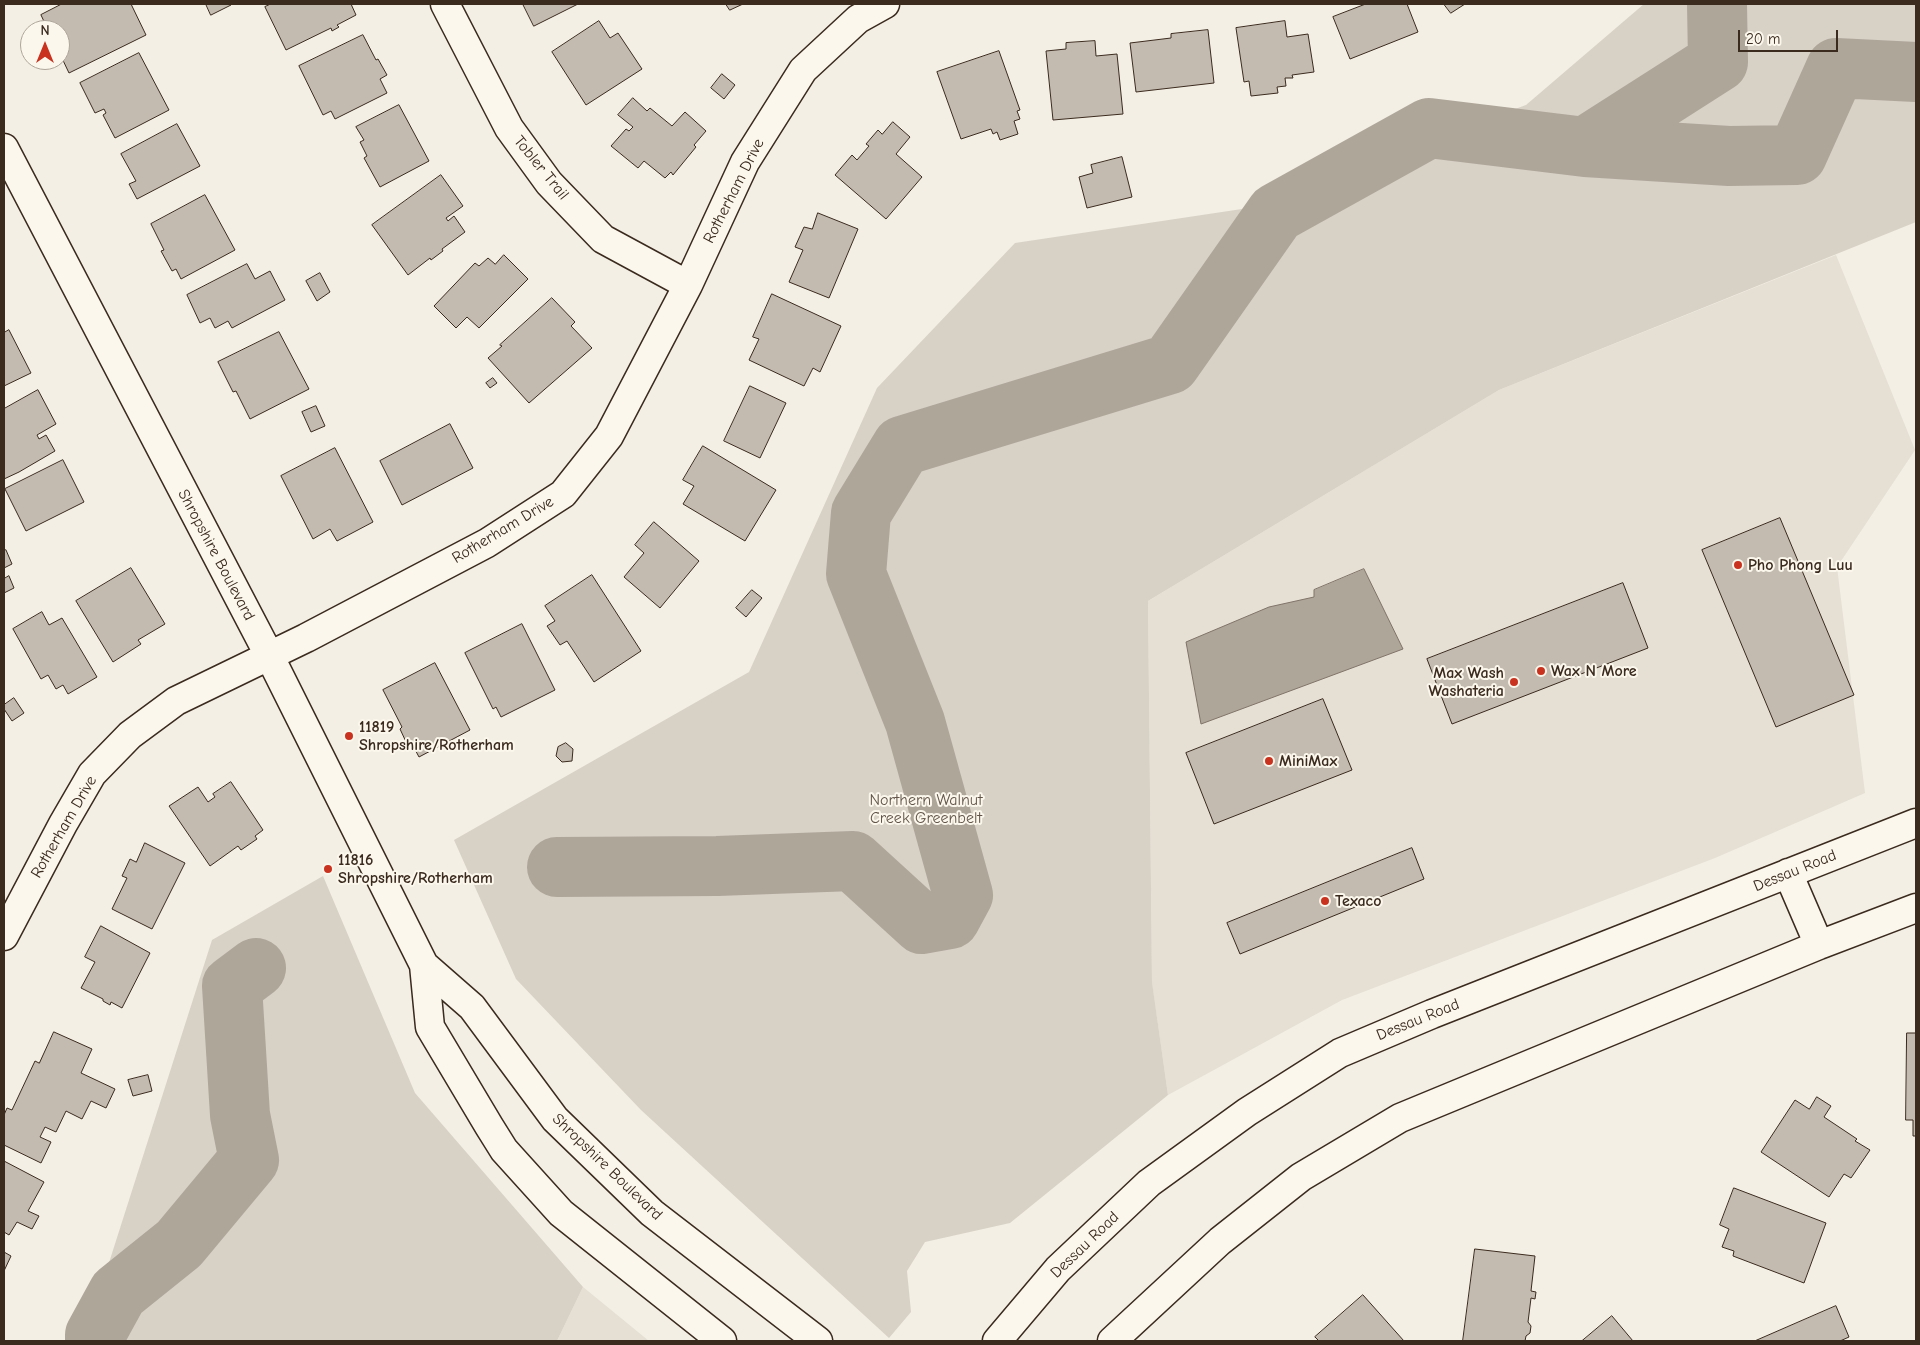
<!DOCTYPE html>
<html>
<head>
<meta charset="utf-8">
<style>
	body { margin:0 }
	#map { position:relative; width:1920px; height:1345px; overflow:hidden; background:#f3efe4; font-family:"Comic Neue",sans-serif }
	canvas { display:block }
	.frame { position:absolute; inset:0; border:5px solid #3b2a1e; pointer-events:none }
	.north { position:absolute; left:20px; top:20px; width:50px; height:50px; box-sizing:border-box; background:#fbf7ec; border:1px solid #aea59a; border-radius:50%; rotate:0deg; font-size:14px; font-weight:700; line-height:20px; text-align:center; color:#3b2a1e }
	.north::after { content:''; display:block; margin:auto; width:18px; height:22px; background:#c8321e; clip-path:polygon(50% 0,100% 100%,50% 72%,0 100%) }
	.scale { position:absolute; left:1738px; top:30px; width:100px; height:22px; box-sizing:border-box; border:2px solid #3b2a1e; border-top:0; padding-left:6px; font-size:15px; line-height:18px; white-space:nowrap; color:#3b2a1e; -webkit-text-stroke:4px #fbf7ec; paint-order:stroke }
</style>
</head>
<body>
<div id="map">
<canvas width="1920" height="1345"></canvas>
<div class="frame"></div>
<div class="north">N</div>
<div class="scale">20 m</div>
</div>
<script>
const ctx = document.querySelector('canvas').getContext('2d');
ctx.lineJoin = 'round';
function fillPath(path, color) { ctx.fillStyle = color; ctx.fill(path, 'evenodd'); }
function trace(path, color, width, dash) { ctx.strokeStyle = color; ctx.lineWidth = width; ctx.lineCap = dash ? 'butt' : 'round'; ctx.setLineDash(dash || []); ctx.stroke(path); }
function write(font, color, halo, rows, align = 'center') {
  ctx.font = font + ' "Comic Neue",sans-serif'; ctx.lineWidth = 4; ctx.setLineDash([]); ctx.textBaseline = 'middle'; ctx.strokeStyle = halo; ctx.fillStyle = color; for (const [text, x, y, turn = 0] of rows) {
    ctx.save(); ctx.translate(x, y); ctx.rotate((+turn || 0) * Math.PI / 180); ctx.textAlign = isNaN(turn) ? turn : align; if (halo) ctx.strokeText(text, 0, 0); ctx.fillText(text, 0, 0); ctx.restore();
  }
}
fillPath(new Path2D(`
	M 1836,255 L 1915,450 L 1837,567 L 1865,793 L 1715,858 L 1342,1000 L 1168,1095 L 1152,983 L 1148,601 L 1499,390 Z
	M 583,1287 L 649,1341 L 557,1341 Z`), '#e5dfd4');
fillPath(new Path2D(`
	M 1644,4 L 1916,4 L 1916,222 L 1499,390 L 1148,601 L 1152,982 L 1168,1095 L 1010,1223 L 925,1242 L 907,1271 L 911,1312 L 889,1338 L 641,1110 L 516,979 L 454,840 L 749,672 L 877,388 L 1015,243 L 1242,209 L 1526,105 Z
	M 323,876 L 415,1093 L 583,1287 L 557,1341 L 84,1341 L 212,940 Z`), '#d8d1c6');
const water = new Path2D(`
	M 1364,569 L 1403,649 L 1201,724 L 1186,642 L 1269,607 L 1314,597 L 1314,590 Z`);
fillPath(water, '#afa69a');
trace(water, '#817468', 1);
trace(new Path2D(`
	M 1585,147 L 1729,156 L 1797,155 L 1836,68 L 1916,72
	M 557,867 L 717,866 L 853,861 L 922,924 L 950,919 L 963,895 L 915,722 L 856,574 L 861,513 L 902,446 L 1170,364 L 1276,213 L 1429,128 L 1585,147 L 1718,62 L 1717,4
	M 95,1341 L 95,1335 L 118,1293 L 179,1244 L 249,1160 L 240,1115 L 232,986 L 256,968`), '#afa69a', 60);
const building = new Path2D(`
	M 62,4 L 131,4 L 146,35 L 69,73 L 60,54 L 60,30 L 48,30 L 41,15 Z
	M 206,4 L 230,4 L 231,5 L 211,15 Z
	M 271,4 L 351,4 L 356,15 L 337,25 L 339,27 L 332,31 L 331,28 L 286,50 L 265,7 Z
	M 523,4 L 578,4 L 534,26 Z
	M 726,4 L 743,4 L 730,10 Z
	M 1366,4 L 1407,4 L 1418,32 L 1350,59 L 1333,17 Z
	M 1444,4 L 1465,4 L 1451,13 Z
	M 599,21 L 610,38 L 618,33 L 642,69 L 586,105 L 552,52 Z
	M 1285,21 L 1287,37 L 1308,34 L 1314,72 L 1292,75 L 1293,78 L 1285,78 L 1286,86 L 1277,87 L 1278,93 L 1251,96 L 1249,81 L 1244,82 L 1236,28 Z
	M 1208,30 L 1214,83 L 1136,92 L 1130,43 L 1171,38 L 1171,34 Z
	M 363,35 L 376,60 L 378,59 L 387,75 L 380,79 L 387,93 L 335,119 L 331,111 L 323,115 L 299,66 Z
	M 1095,41 L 1096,56 L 1117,54 L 1123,114 L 1053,120 L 1046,51 L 1066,49 L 1066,43 Z
	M 999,51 L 1020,110 L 1017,111 L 1020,119 L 1014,121 L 1018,134 L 1000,140 L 997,132 L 993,134 L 991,129 L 961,139 L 937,72 Z
	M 139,53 L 169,110 L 115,138 L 103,115 L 106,113 L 104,109 L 95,113 L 80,83 Z
	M 722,74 L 735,85 L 724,99 L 711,88 Z
	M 633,98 L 647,111 L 650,108 L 672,126 L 685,112 L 706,131 L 694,145 L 696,147 L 673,175 L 671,172 L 665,178 L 644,161 L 638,168 L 611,146 L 626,129 L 629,131 L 633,127 L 618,115 Z
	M 399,105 L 429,161 L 380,187 L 364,158 L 367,156 L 360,142 L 364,140 L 356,127 Z
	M 893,122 L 910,137 L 896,154 L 922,177 L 886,219 L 835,175 L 852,155 L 857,160 L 869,146 L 866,144 L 878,130 L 882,134 Z
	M 177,124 L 200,166 L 137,199 L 129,184 L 136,181 L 121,154 Z
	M 1122,157 L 1132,197 L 1087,208 L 1079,177 L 1093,173 L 1091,165 Z
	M 441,175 L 463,206 L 446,218 L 448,221 L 454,216 L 465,232 L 442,249 L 443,251 L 431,260 L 430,258 L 408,275 L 372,225 Z
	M 205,195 L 235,250 L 181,279 L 176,269 L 172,271 L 161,251 L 164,250 L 151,224 Z
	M 818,213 L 858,229 L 829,298 L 789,282 L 803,250 L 795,247 L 804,227 L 812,229 Z
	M 504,255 L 528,279 L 479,328 L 467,317 L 456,328 L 434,306 L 475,263 L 479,266 L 488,258 L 495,264 Z
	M 247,264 L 255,279 L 270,271 L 285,300 L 232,328 L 228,321 L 215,328 L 210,318 L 200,323 L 187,295 Z
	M 320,273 L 330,292 L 317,301 L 306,281 Z
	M 772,294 L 841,326 L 820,372 L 813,368 L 804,386 L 749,360 L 759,339 L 753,337 Z
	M 552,298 L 575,322 L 571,326 L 592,348 L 529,403 L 488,358 L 502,346 L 500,345 Z
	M 9,330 L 31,373 L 4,386 L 4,333 Z
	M 279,332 L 309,389 L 250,419 L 236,391 L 233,392 L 218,362 Z
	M 493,378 L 497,383 L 490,388 L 486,383 Z
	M 750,386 L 786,403 L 760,458 L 724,441 Z
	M 38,390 L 56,424 L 37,435 L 39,439 L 46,435 L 55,451 L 19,472 L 4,479 L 4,409 Z
	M 316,406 L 325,426 L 311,432 L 302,412 Z
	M 450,424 L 473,468 L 402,505 L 380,461 Z
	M 703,446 L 776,490 L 745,541 L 683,504 L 694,486 L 683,480 Z
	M 335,448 L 373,522 L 337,541 L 330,529 L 313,539 L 281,476 Z
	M 63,460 L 84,502 L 26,531 L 5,489 Z
	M 1780,518 L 1854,695 L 1776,727 L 1702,550 Z
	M 654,522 L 699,561 L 660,608 L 624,577 L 644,553 L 635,545 Z
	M 6,550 L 12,564 L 4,568 L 4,551 Z
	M 131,568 L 165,624 L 138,640 L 141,644 L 113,662 L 76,601 Z
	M 592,575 L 641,651 L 594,682 L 567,641 L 560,645 L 547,626 L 555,621 L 545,606 Z
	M 9,576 L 14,588 L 4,593 L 4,579 Z
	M 1623,583 L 1648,648 L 1452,724 L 1427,659 Z
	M 752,590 L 762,598 L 746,617 L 736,608 Z
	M 42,612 L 49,625 L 62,618 L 97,677 L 68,694 L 63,685 L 56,689 L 48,675 L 41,679 L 13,629 Z
	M 522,624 L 555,690 L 501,717 L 496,707 L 493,709 L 465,653 Z
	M 435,663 L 470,730 L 419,757 L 411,742 L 407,744 L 400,729 L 402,727 L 383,690 Z
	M 14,698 L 24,713 L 12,721 L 4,709 L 4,705 Z
	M 1323,699 L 1352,770 L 1214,824 L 1186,753 Z
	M 566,743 L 573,749 L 572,761 L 562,762 L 556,756 L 558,747 Z
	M 231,782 L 263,830 L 255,836 L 257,839 L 241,850 L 238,846 L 210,866 L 169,806 L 198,787 L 208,802 L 215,797 L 213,794 Z
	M 145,843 L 185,863 L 152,929 L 112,909 L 127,878 L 122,876 L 130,859 L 136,862 Z
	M 1412,848 L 1424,879 L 1240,954 L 1227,923 Z
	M 101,926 L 150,953 L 122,1008 L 111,1002 L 110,1005 L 103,1001 L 103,999 L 81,988 L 95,962 L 85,957 Z
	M 54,1032 L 92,1049 L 81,1073 L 115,1089 L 106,1108 L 91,1101 L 82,1119 L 66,1111 L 56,1132 L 45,1127 L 40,1137 L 51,1142 L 41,1163 L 4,1145 L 4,1115 L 7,1108 L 12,1110 L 35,1061 L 39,1063 Z
	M 1907,1033 L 1916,1033 L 1916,1136 L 1913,1136 L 1913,1120 L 1906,1120 Z
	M 148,1075 L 152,1091 L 133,1096 L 128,1080 Z
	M 1817,1097 L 1831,1106 L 1824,1117 L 1857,1139 L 1855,1141 L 1870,1150 L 1851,1178 L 1844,1174 L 1829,1197 L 1761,1152 L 1795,1100 L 1809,1109 Z
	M 4,1161 L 44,1182 L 28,1211 L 39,1216 L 32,1229 L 17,1222 L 9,1235 L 4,1232 Z
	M 1734,1188 L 1826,1223 L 1804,1283 L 1733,1256 L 1734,1251 L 1722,1247 L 1729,1229 L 1720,1225 Z
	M 1475,1249 L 1535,1256 L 1531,1291 L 1536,1292 L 1535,1299 L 1531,1298 L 1528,1322 L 1531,1326 L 1530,1333 L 1526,1336 L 1525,1341 L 1463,1341 Z
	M 4,1252 L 11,1256 L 4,1271 Z
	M 1363,1295 L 1404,1341 L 1319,1341 L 1315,1337 Z
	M 1836,1306 L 1849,1337 L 1840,1341 L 1755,1341 Z
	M 1612,1316 L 1633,1341 L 1582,1341 Z`);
fillPath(building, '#c3bbb0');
trace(building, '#3b2a1e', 1);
const minor = new Path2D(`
	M 445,4 L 509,128 L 549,183 L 603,239 L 688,285
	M 4,148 L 270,657 L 424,965 L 430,1027 L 489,1126 L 504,1150 L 561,1213 L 722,1341
	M 4,936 L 63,824 L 92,774 L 130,735 L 176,701 L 306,638 L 487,543 L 563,494 L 609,436 L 688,285 L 745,162 L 803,70 L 858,19 L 885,4
	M 424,965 L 472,1007 L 555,1119 L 652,1213 L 818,1341`);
const major = new Path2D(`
	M 1788,873 L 1819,945
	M 997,1341 L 1058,1269 L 1149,1183 L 1247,1112 L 1340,1053 L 1432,1014 L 1916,823
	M 1112,1341 L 1220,1241 L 1301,1177 L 1400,1118 L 1819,945 L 1916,908`);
trace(minor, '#3b2a1e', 31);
trace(major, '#3b2a1e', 31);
trace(minor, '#fbf7ec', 28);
trace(major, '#fbf7ec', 28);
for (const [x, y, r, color] of [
	[1738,565,5,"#c8321e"],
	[1541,671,5,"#c8321e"],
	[1514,682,5,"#c8321e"],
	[349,736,5,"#c8321e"],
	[1269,761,5,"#c8321e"],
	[328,869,5,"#c8321e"],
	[1325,901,5,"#c8321e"]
]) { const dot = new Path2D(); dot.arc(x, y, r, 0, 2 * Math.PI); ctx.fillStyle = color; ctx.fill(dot); trace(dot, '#fbf7ec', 2); }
write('16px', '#3b2a1e', '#fbf7ec', [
	["Tobler Trail",541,168,51],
	["Rotherham Drive",734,191,-63],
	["Rotherham Drive",503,530,-31],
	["Shropshire Boulevard",216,555,62],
	["Rotherham Drive",64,827,-60],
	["Dessau Road",1795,871,-22],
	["Dessau Road",1418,1020,-22],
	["Shropshire Boulevard",607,1167,44],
	["Dessau Road",1085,1245,-44]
]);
write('bold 16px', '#3b2a1e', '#fbf7ec', [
	["Pho Phong Luu",1748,565],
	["Wax N More",1551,671],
	["Max Wash",1504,673,"right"],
	["Washateria",1504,691,"right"],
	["11819",359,727],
	["Shropshire/Rotherham",359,745],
	["MiniMax",1279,761],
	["11816",338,860],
	["Shropshire/Rotherham",338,878],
	["Texaco",1335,901]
], 'left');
write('16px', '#625448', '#fbf7ec', [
	["Northern Walnut",926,800],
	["Creek Greenbelt",926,818]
]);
</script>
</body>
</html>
